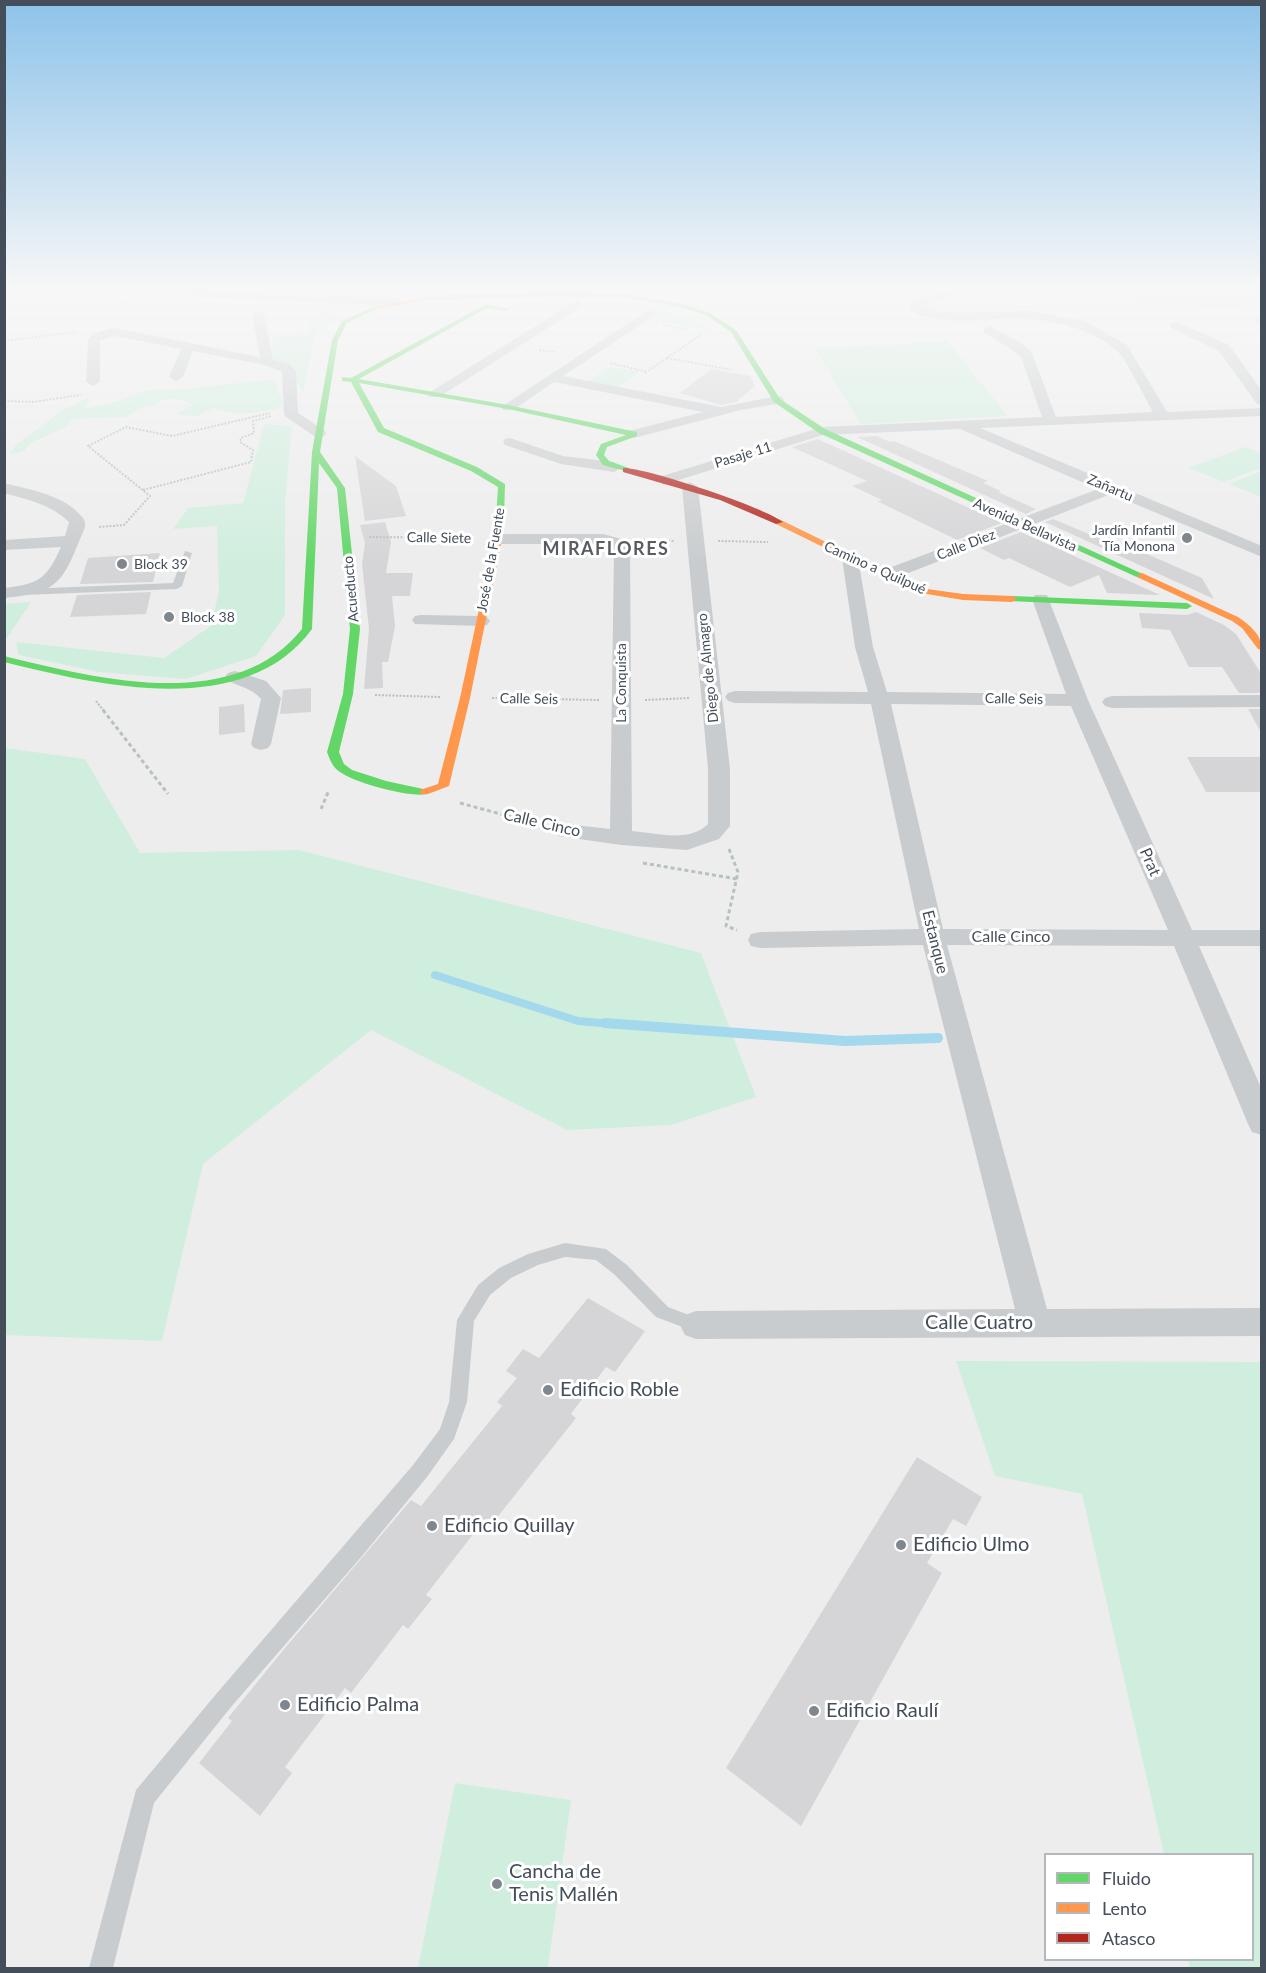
<!DOCTYPE html>
<html>
<head>
<meta charset="utf-8">
<style>
	body { margin:0 }
	#map { position:relative; width:1266px; height:1973px; overflow:hidden; background:#eeeded; font-family:Lato,sans-serif }
	canvas { display:block }
	.frame { position:absolute; inset:0; border:6px solid #444e5a; pointer-events:none }
	.legend { position:absolute; left:1044px; top:1853px; width:210px; height:108px; box-sizing:border-box; background:#fff; border:2px solid #b4b8bd; margin:0; padding:8px 10px; list-style:none; font-size:18px; color:#444e5a }
	.legend li { display:flex; align-items:center; gap:12px; height:30px }
	.legend b { width:30px; border:2px solid #b4b8bd }
</style>
</head>
<body>
<div id="map">
<canvas width="1266" height="1973"></canvas>
<div class="frame"></div>
<ul class="legend">
<li><b style="height:8px;background:#63d668"></b>Fluido</li>
<li><b style="height:8px;background:#ff974d"></b>Lento</li>
<li><b style="height:8px;background:#b3261e"></b>Atasco</li>
</ul>
</div>
<script>
const ctx = document.querySelector('canvas').getContext('2d');
ctx.lineJoin = 'round';
function fillPath(path, color) { ctx.fillStyle = color; ctx.fill(path, 'evenodd'); }
function trace(path, color, width, dash) { ctx.strokeStyle = color; ctx.lineWidth = width; ctx.lineCap = dash ? 'butt' : 'round'; ctx.setLineDash(dash || []); ctx.stroke(path); }
function write(font, color, halo, rows, align = 'center') {
  ctx.font = font + ' Lato,sans-serif'; ctx.lineWidth = 6; ctx.setLineDash([]); ctx.textBaseline = 'middle'; ctx.strokeStyle = halo; ctx.fillStyle = color; for (const [text, x, y, turn = 0] of rows) {
    ctx.save(); ctx.translate(x, y); ctx.rotate((+turn || 0) * Math.PI / 180); ctx.textAlign = isNaN(turn) ? turn : align; if (halo) ctx.strokeText(text, 0, 0); ctx.fillText(text, 0, 0); ctx.restore();
  }
}
fillPath(new Path2D(`
	M 200,290 L 425,290 L 389,297 Z
	M 717,290 L 757,290 L 767,295 L 768,301 L 744,303 Z
	M 1121,290 L 1261,290 L 1261,311 L 1028,296 Z
	M 593,300 C 634,304 675,308 711,330 L 644,320 L 656,311 Z
	M 326,312 L 340,315 L 315,336 L 303,393 L 290,370 L 272,363 L 272,337 L 308,334 L 310,318 Z
	M 947,341 L 1008,416 L 861,424 L 815,349 Z
	M 610,367 L 640,372 L 615,389 L 585,383 Z
	M 275,379 L 278,392 L 284,403 L 277,409 L 253,413 L 236,414 L 213,408 L 197,416 L 176,415 L 193,404 L 179,399 L 164,399 L 155,405 L 140,408 L 126,417 L 73,419 L 64,428 L 31,443 L 24,451 L 10,454 L 15,446 L 61,411 L 90,397 L 84,409 L 118,401 L 147,390 L 184,389 Z
	M 264,424 L 292,426 L 285,502 L 285,615 L 256,656 L 186,679 L 99,672 L 19,655 L 16,642 L 164,658 L 211,626 L 219,591 L 217,526 L 173,529 L 188,508 L 243,503 Z
	M 1245,447 L 1261,453 L 1261,468 L 1224,482 L 1188,468 Z
	M 1261,471 L 1261,497 L 1229,484 Z
	M 31,602 L 7,638 L 5,638 L 5,604 Z
	M 5,748 L 85,759 L 140,853 L 299,850 L 701,953 L 756,1097 L 671,1125 L 567,1130 L 371,1030 L 203,1164 L 162,1341 L 5,1335 Z
	M 956,1361 L 1261,1362 L 1261,1968 L 1190,1968 L 1188,1960 L 1252,1960 L 1252,1854 L 1164,1854 L 1082,1494 L 995,1476 Z
	M 455,1783 L 571,1800 L 548,1968 L 418,1968 Z`), '#d0eede');
trace(new Path2D(`
	M 435,975 L 578,1021 L 625,1025`), '#a4d9ed', 8);
trace(new Path2D(`
	M 605,1023 L 845,1041 L 938,1038`), '#a4d9ed', 10);
fillPath(new Path2D(`
	M 711,369 L 750,376 L 755,386 L 736,402 L 721,405 L 680,393 Z
	M 877,436 L 890,442 L 894,441 L 988,481 L 983,483 L 1001,491 L 998,492 L 1036,509 L 1026,514 L 857,437 Z
	M 818,439 L 1002,523 L 957,540 L 877,501 L 882,500 L 852,486 L 867,481 L 792,447 Z
	M 355,456 L 396,486 L 406,516 L 365,521 Z
	M 1053,519 L 1096,537 L 1101,534 L 1202,578 L 1214,599 L 1045,522 Z
	M 385,522 L 391,542 L 386,573 L 413,573 L 410,596 L 392,596 L 395,626 L 388,662 L 382,662 L 383,688 L 364,689 L 369,629 L 362,564 L 365,543 L 360,525 Z
	M 1021,532 L 1160,595 L 1107,593 L 1099,575 L 1070,587 L 1009,558 L 1004,560 L 980,548 Z
	M 160,553 L 153,582 L 80,584 L 88,558 Z
	M 151,592 L 146,614 L 70,617 L 77,595 Z
	M 1196,612 L 1224,625 L 1236,634 L 1262,675 L 1262,693 L 1239,693 L 1222,667 L 1189,667 L 1170,630 L 1142,628 L 1139,613 L 1187,615 Z
	M 311,688 L 311,712 L 280,714 L 283,690 Z
	M 244,704 L 245,732 L 219,735 L 219,707 Z
	M 1248,709 L 1262,709 L 1262,734 Z
	M 1187,757 L 1262,757 L 1262,792 L 1206,792 Z
	M 588,1298 L 645,1331 L 615,1372 L 606,1367 L 571,1414 L 576,1418 L 488,1529 L 481,1524 L 426,1595 L 432,1599 L 408,1629 L 403,1625 L 351,1693 L 345,1688 L 285,1767 L 292,1773 L 260,1816 L 199,1763 L 232,1721 L 228,1718 L 285,1648 L 411,1500 L 421,1506 L 502,1406 L 497,1402 L 517,1378 L 506,1371 L 523,1349 L 539,1358 Z
	M 917,1457 L 982,1497 L 966,1526 L 953,1519 L 927,1563 L 942,1573 L 801,1826 L 726,1768 Z`), '#d5d5d7');
trace(new Path2D(`
	M 112,305 L 165,294
	M 663,325 L 688,330
	M 4,341 L 77,332
	M 539,350 L 556,352
	M 667,358 L 733,370
	M 610,363 L 647,372
	M 645,373 L 703,333
	M 4,401 L 33,402 L 81,395
	M 143,490 L 251,462 L 253,450 L 240,442 L 241,438 L 254,433 L 253,421 L 272,416
	M 99,527 L 124,525 L 150,496 L 88,446 L 126,427 L 172,436 L 270,413
	M 369,537 L 473,538
	M 640,540 L 675,541
	M 718,541 L 768,542
	M 375,695 L 440,697
	M 492,698 L 599,700
	M 645,700 L 689,698
	M 96,701 L 104,711`), '#b6c2c0', 2, [2, 1.5]);
trace(new Path2D(`
	M 103,710 L 168,794
	M 460,803 L 545,826
	M 321,809 L 329,790
	M 729,849 L 738,872 L 726,926 L 737,930
	M 643,863 L 737,879`), '#b6c2c0', 3, [4, 3]);
fillPath(new Path2D(`
	M 185,551 L 192,553 L 182,586 L 177,589 L 23,595 L 18,592 L 23,589 L 173,583 Z
	M 565,1243 L 606,1249 L 627,1265 L 668,1307 L 702,1320 L 705,1325 L 702,1330 L 696,1332 L 656,1317 L 615,1275 L 596,1260 L 565,1257 L 538,1265 L 511,1278 L 490,1295 L 474,1321 L 467,1402 L 454,1439 L 427,1477 L 362,1556 L 231,1707 L 154,1803 L 113,1968 L 89,1968 L 136,1790 L 217,1693 L 413,1465 L 440,1429 L 449,1402 L 457,1320 L 478,1285 L 499,1268 L 528,1254 Z`), '#c9ccce');
fillPath(new Path2D(`
	M 178,290 L 399,298 L 405,302 L 399,306 L 198,297 Z
	M 950,290 L 969,290 L 921,306 L 941,312 L 1030,311 L 1085,321 L 1127,345 L 1167,412 L 1262,408 L 1262,416 L 980,428 L 1262,546 L 1262,557 L 1111,494 L 893,579 L 881,579 L 878,575 L 881,571 L 1098,489 L 960,429 L 823,435 L 669,483 L 664,485 L 656,480 L 659,477 L 822,427 L 1042,417 L 1021,357 L 1011,349 L 985,333 L 983,330 L 989,326 L 1021,343 L 1032,353 L 1056,417 L 1153,412 C 1145,399 1126,357 1115,349 C 1091,330 1060,321 1029,319 C 999,316 930,330 908,307 L 913,300 Z
	M 577,300 L 581,301 L 581,307 L 439,397 L 429,397 L 427,394 Z
	M 650,309 L 656,313 L 654,316 L 563,376 L 721,407 L 777,396 L 782,397 L 784,400 L 782,403 L 741,410 L 634,438 L 629,437 L 627,434 L 629,431 L 703,412 L 554,382 L 513,410 L 503,410 L 501,407 Z
	M 258,310 L 264,314 L 273,360 L 289,364 L 296,371 L 298,413 L 324,430 L 326,433 L 324,436 L 314,436 L 286,417 L 284,414 L 282,372 L 265,365 L 193,351 L 183,377 L 176,381 L 169,377 L 181,349 L 115,336 L 100,340 L 100,382 L 93,386 L 86,382 L 88,339 L 94,333 L 115,328 L 260,357 L 252,314 Z
	M 1256,317 L 1262,317 L 1262,325 L 1256,323 Z
	M 1175,321 L 1229,345 L 1262,391 L 1262,405 L 1257,404 L 1219,351 L 1171,328 L 1169,325 Z
	M 510,438 L 563,456 L 614,462 L 622,467 L 614,472 L 561,464 L 505,445 L 503,442 L 505,439 Z
	M 690,482 L 698,487 L 730,769 L 730,826 L 719,839 L 687,850 L 621,845 L 558,836 L 555,831 L 558,826 L 566,824 L 610,829 L 614,550 L 602,544 L 498,544 L 490,539 L 498,534 L 603,534 L 622,539 L 630,549 L 632,831 C 656,833 689,843 708,824 L 708,769 L 682,487 Z
	M 4,483 C 31,490 65,495 83,518 C 88,525 83,532 80,539 C 62,584 56,593 4,598 L 4,588 C 40,584 47,578 61,547 L 4,550 L 4,540 L 65,536 L 69,522 C 50,504 29,500 4,493 Z
	M 850,553 L 856,554 L 858,558 L 873,647 L 887,692 L 1066,694 L 1032,599 L 1035,595 L 1047,595 L 1088,700 L 1192,930 L 1262,930 L 1262,946 L 1199,946 L 1262,1090 L 1262,1135 L 1252,1132 L 1248,1124 L 1174,946 L 947,945 L 1047,1309 L 1262,1308 L 1262,1336 L 696,1339 L 685,1335 L 680,1325 L 685,1315 L 696,1311 L 1015,1309 L 923,945 L 760,948 L 751,946 L 748,940 L 751,934 L 760,932 L 919,929 L 871,704 L 735,703 L 728,701 L 725,697 L 728,693 L 735,691 L 868,692 L 855,647 L 842,558 L 844,554 ZM 891,704 L 1071,706 L 1168,930 L 943,929 Z
	M 421,615 L 481,616 L 487,617 L 490,621 L 487,625 L 481,626 L 415,624 L 412,620 L 415,616 Z
	M 235,671 L 266,681 L 281,698 L 271,744 L 268,748 L 261,750 L 254,748 L 251,744 L 261,699 C 249,685 233,687 225,677 L 228,673 Z
	M 1262,695 L 1262,707 L 1112,708 L 1105,706 L 1102,702 L 1105,698 L 1112,696 Z`), '#c9ccce');
fillPath(new Path2D(`
	M 657,299 L 687,305 L 710,313 L 736,330 L 780,399 L 825,429 L 1147,576 L 1139,578 L 819,433 L 774,402 L 731,332 L 706,315 L 684,308 L 655,302 Z
	M 486,304 L 509,309 L 506,311 L 487,308 L 359,379 L 508,405 L 637,432 L 637,436 L 607,447 L 604,455 L 609,461 L 629,468 L 629,472 L 603,465 L 596,455 L 601,444 L 626,435 L 508,409 L 359,383 L 384,428 L 477,467 L 505,484 L 504,519 L 500,522 L 496,519 L 498,487 L 471,471 L 378,432 L 351,382 L 342,381 L 342,377 L 351,378 Z
	M 376,306 L 381,307 L 347,323 L 338,340 L 320,452 L 345,488 L 360,629 L 353,694 L 339,752 L 344,764 L 352,770 L 386,781 L 428,790 L 428,794 C 410,798 355,783 340,772 C 333,768 330,760 327,752 L 343,694 L 350,629 L 337,488 L 319,463 L 312,629 C 245,721 97,685 4,662 L 4,656 C 94,678 234,715 302,629 L 312,452 L 332,340 L 342,321 Z
	M 1012,596 L 1187,603 L 1192,606 L 1187,609 L 1009,601 L 1007,599 Z`), '#63d668');
fillPath(new Path2D(`
	M 561,292 L 627,294 L 660,301 L 657,303 L 627,298 L 561,296 L 428,300 L 378,309 L 375,307 L 428,296 Z
	M 500,516 L 504,519 L 502,539 L 470,698 L 449,786 L 428,794 L 420,794 L 420,790 L 438,784 L 460,698 L 494,539 L 496,519 Z
	M 779,519 L 920,588 L 963,594 L 1012,596 L 1017,599 L 1012,602 L 963,600 L 915,592 L 776,524 L 775,522 Z
	M 1142,573 L 1238,617 C 1250,625 1262,635 1262,650 L 1258,649 L 1242,628 L 1232,621 L 1139,578 L 1137,576 Z`), '#ff974d');
fillPath(new Path2D(`
	M 623,468 C 645,467 766,508 783,522 L 776,524 L 720,500 L 623,472 Z`), '#b3261e');
const sky = ctx.createLinearGradient(0, 0, 0, 566);
sky.addColorStop(0, '#8dc3ea');
sky.addColorStop(0.51, '#f7f7f7');
sky.addColorStop(1, '#f7f7f700');
ctx.fillStyle = sky;
ctx.fillRect(0, 0, 1266, 566);
for (const [x, y, r, color] of [
	[1187,538,6,"#80868d"],
	[122,564,6,"#80868d"],
	[169,617,6,"#80868d"],
	[548,1390,6,"#80868d"],
	[432,1526,6,"#80868d"],
	[901,1545,6,"#80868d"],
	[285,1705,6,"#80868d"],
	[814,1711,6,"#80868d"],
	[497,1884,6,"#80868d"]
]) { const dot = new Path2D(); dot.arc(x, y, r, 0, 2 * Math.PI); ctx.fillStyle = color; ctx.fill(dot); trace(dot, '#fff', 2); }
write('14px', '#444e5a', '#fff', [
	["Pasaje 11",743,455,-17],
	["Zañartu",1110,488,23],
	["Avenida Bellavista",1025,525,24],
	["Calle Siete",439,538,1],
	["Calle Diez",966,545,-21],
	["José de la Fuente",491,560,-80],
	["Camino a Quilpué",875,568,24],
	["Acueducto",351,589,-95],
	["Diego de Almagro",708,668,-96],
	["La Conquista",621,683,-90],
	["Calle Seis",529,699,1],
	["Calle Seis",1014,699,1]
]);
write('14px', '#444e5a', '#fff', [
	["Jardín Infantil",1175,530,"right"],
	["Tía Monona",1175,546,"right"],
	["Block 39",134,564],
	["Block 38",181,617]
], 'left');
write('16px', '#444e5a', '#fff', [
	["Calle Cinco",542,823,13],
	["Prat",1150,862,66],
	["Calle Cinco",1011,937],
	["Estanque",935,942,76]
]);
ctx.letterSpacing = '1.5px';
write('bold 18px', '#595c62', '#fff', [
	["MIRAFLORES",606,549]
]);
ctx.letterSpacing = '0px';
write('20px', '#444e5a', '#fff', [
	["Calle Cuatro",979,1323]
]);
write('20px', '#444e5a', '#fff', [
	["Edificio Roble",560,1390],
	["Edificio Quillay",444,1526],
	["Edificio Ulmo",913,1545],
	["Edificio Palma",297,1705],
	["Edificio Raulí",826,1711],
	["Cancha de",509,1872],
	["Tenis Mallén",509,1895]
], 'left');
</script>
</body>
</html>
